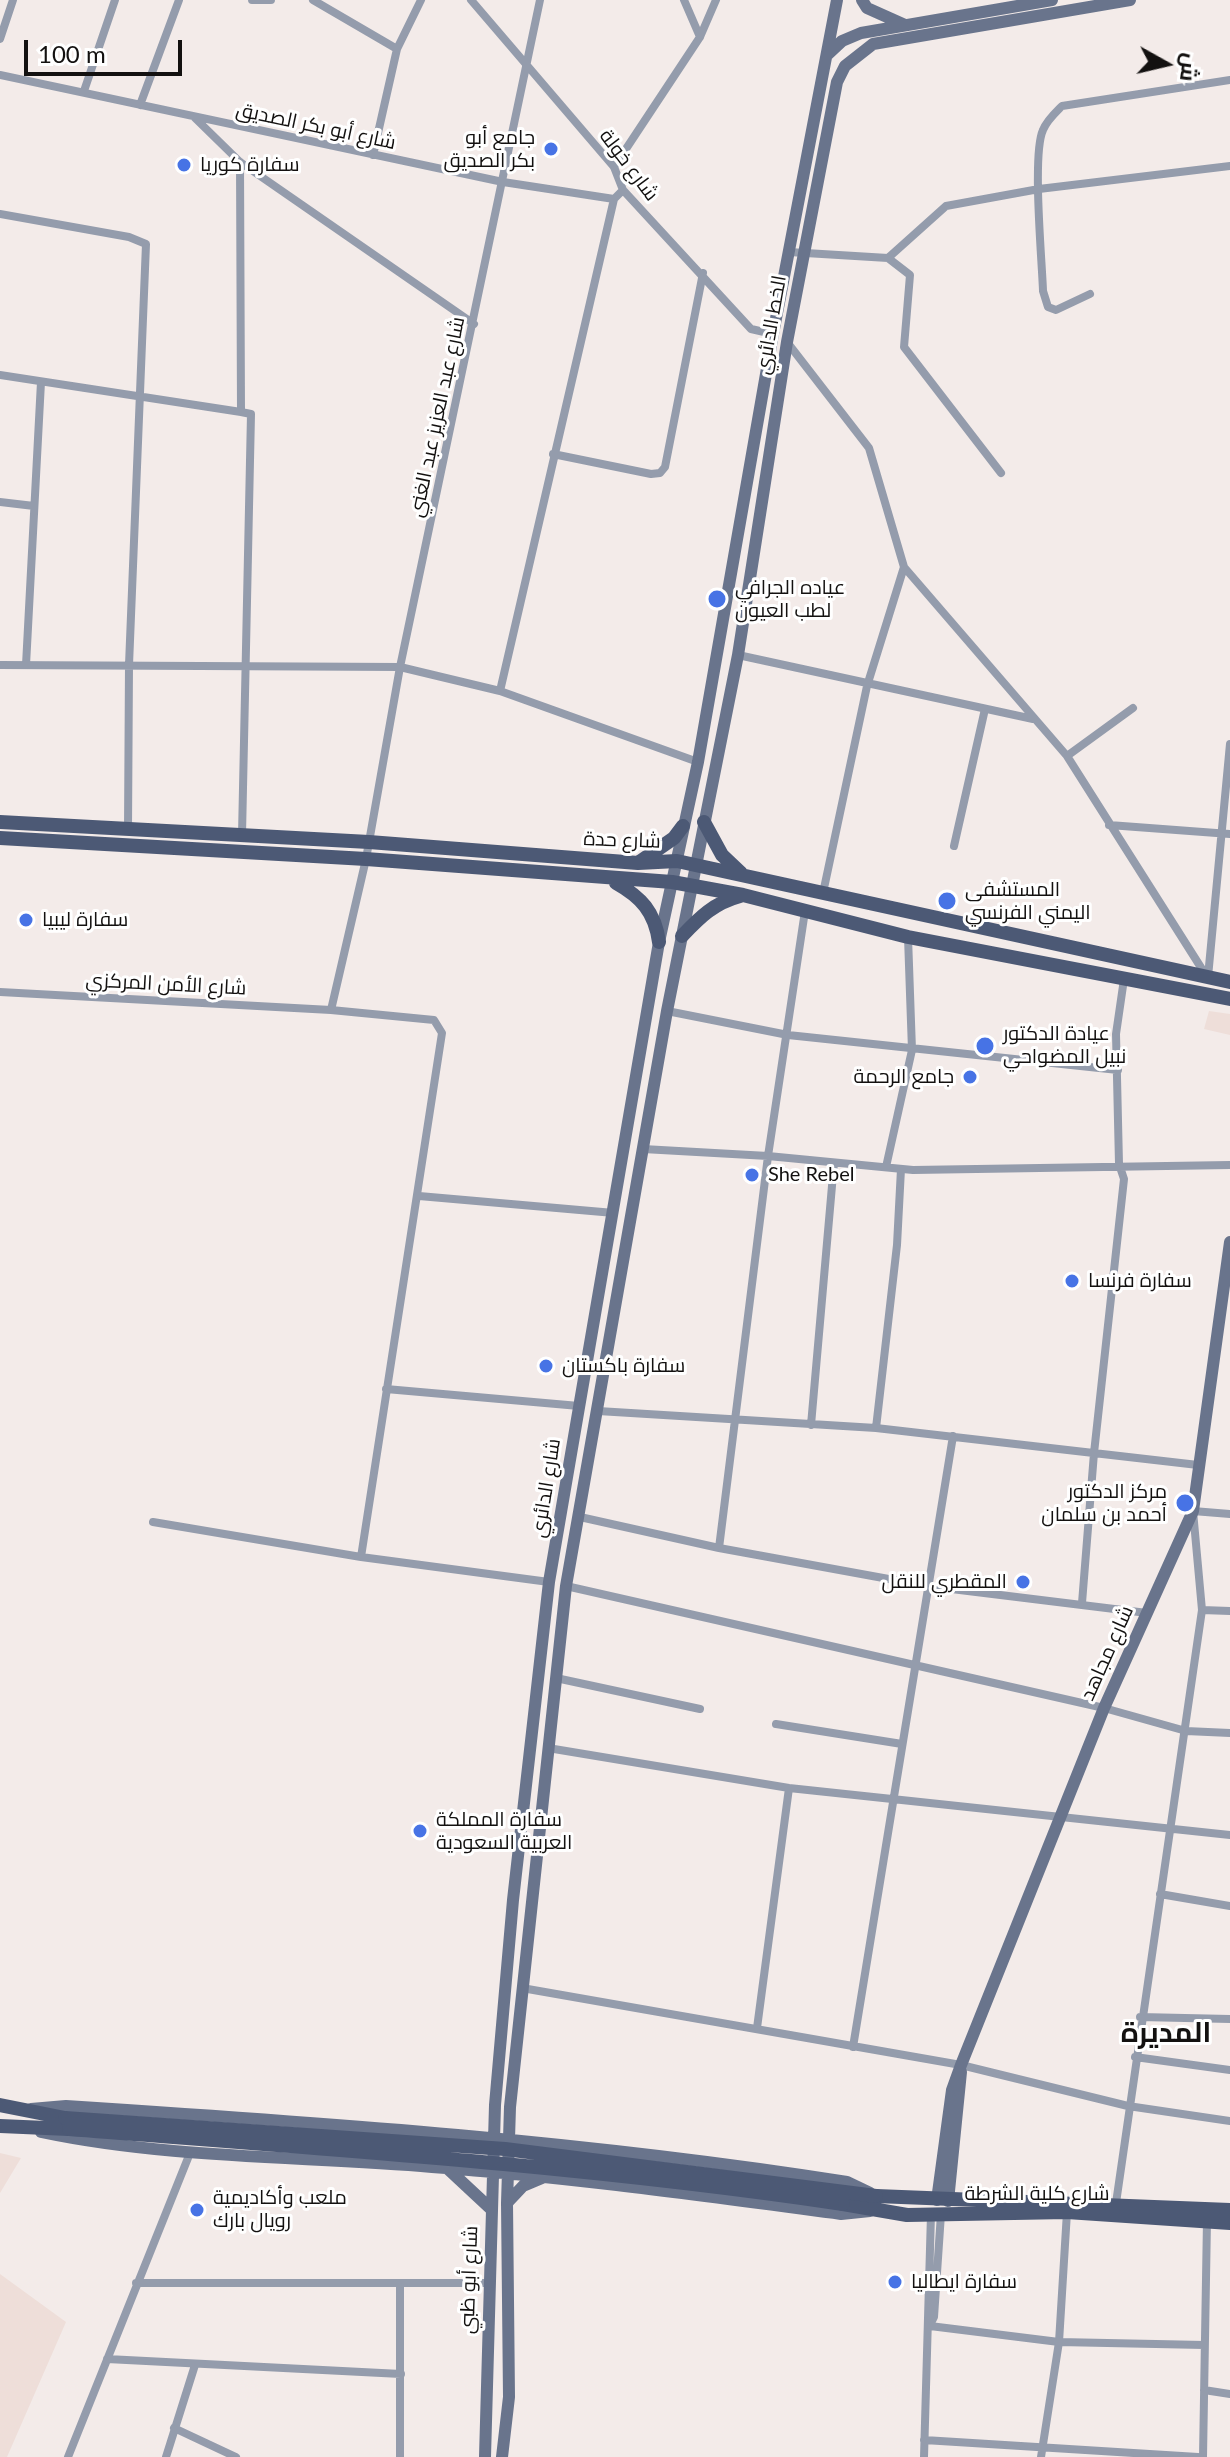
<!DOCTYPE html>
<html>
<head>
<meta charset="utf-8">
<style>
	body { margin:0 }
	#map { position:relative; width:1230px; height:2457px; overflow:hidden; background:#f3ebe9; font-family:Lato,Cairo,sans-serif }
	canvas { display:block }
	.north { position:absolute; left:1126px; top:24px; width:80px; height:80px; -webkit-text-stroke:6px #fff; paint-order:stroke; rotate:98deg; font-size:22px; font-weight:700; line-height:32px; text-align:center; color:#131110 }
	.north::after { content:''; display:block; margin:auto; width:28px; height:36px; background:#131110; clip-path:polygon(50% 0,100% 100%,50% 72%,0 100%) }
	.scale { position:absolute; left:24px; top:40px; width:158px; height:36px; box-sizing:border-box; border:4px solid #131110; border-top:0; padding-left:10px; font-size:24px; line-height:28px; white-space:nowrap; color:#131110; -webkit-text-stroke:6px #fff; paint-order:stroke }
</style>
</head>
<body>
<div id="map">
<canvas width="1230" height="2457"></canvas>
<div class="north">ش</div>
<div class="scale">100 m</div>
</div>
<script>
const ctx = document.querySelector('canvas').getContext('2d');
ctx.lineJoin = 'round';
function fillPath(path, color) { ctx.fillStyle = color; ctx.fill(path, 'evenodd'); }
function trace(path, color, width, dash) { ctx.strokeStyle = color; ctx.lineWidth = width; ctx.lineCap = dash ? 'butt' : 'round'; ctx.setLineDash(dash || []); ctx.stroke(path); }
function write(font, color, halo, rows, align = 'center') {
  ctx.font = font + ' Lato,Cairo,sans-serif'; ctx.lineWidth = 6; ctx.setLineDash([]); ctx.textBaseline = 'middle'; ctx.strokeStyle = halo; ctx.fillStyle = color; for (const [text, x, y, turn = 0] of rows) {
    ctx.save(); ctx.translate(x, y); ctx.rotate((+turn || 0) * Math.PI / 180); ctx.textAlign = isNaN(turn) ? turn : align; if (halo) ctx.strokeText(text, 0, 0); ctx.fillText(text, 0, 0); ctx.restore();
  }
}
fillPath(new Path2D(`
	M 1209,1011 L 1230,1014 L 1230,1035 L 1204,1029 Z
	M 0,2153 L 21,2158 L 0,2193 Z
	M 0,2274 L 66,2322 L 7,2457 L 0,2457 Z`), '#eeded9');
trace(new Path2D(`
	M 252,0 L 271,0
	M 313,0 L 397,49
	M 471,0 L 614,167 L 623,190 L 751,329 L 773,334
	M 684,0 L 700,37
	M 0,39 L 13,0
	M 0,75 L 503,182 L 614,199 L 623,190
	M 84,91 L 115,0
	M 140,105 L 179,0
	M 195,118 L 240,162 L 474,324
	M 373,155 L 397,49 L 421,0
	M 240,162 L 241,412 L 251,414 L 242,835
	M 614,167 L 700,37 L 716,0
	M 0,214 L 129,237 L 146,244 L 129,665 L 128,829
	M 789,252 L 888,258 L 946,206 L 1039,189 L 1230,166
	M 888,258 L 910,275 L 904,347 L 1001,473
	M 1090,294 L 1056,310 L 1048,307 L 1043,291 C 1042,260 1032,154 1043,130 C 1047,120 1055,113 1062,106 L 1230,80
	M 787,342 L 869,448 L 904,567 L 1067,756 L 1207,977
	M 0,375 L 241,412
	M 553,454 L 651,474 L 660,473 L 665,467 L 703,273
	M 0,502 L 34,506
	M 738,655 L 1033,719
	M 0,665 L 400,667 L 500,691 L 698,762
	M 26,665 L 41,382
	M 500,691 L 614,199
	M 1067,756 L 1133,708
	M 1109,825 L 1230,834
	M 954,846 L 985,709
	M 823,893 L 867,686 L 904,567
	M 1208,977 L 1230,744
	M 0,992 L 331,1010 L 434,1020 L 442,1033 L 361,1557
	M 331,1010 L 366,859 L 400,667 L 540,0
	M 667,1011 L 788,1035 L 1118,1070
	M 643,1149 L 768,1156 L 913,1170 L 1230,1165
	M 886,1167 L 912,1050 L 908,937
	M 419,1196 L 614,1213
	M 386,1389 L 579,1406
	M 598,1411 L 876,1428 L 1198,1465
	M 811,1425 L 834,1163
	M 876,1428 L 897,1245 L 901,1169
	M 580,1517 L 719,1548 L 927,1586 L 1147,1613
	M 153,1522 L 361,1557 L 549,1582
	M 719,1548 L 768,1156 L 805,911
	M 566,1586 L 1104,1708 L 1186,1731 L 1230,1733
	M 1082,1603 L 1094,1453 L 1124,1179 L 1119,1164 L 1116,1034 L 1124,979
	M 1202,1610 L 1230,1611
	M 556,1678 L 700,1709
	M 776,1724 L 902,1744
	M 548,1748 L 789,1788 L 1230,1835
	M 1160,1894 L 1230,1906
	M 522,1988 L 961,2065 L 1128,2106 L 1230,2121
	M 1140,2017 L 1230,2019
	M 757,2028 L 789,1788
	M 853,2047 L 953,1436
	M 1135,2057 L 1230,2070
	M 1116,2203 L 1202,1610 L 1193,1511 L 1230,1514
	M 136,2283 L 488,2283
	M 400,2283 L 400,2457
	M 930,2325 L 934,2317 L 941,2214
	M 930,2326 L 1059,2342 L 1204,2345
	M 107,2359 L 401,2374
	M 1204,2390 L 1230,2394
	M 174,2428 L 236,2457
	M 924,2440 L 1198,2457
	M 68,2457 L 190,2153
	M 166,2457 L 195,2365
	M 924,2457 L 931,2214
	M 1041,2457 L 1059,2342 L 1067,2212
	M 1203,2457 L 1207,2220`), '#949cac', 8);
trace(new Path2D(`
	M 862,0 L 867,8 L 905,25
	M 827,55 L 842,41 L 861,33 L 1052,0
	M 31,2109 L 66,2106 C 328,2123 588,2141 847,2182 L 870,2193
	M 41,2132 C 169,2159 302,2156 432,2167 C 569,2177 705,2196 841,2214 L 870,2211
	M 447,2168 L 491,2209
	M 937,2200 L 952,2090 L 961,2065 L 1104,1708 L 1193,1511 L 1230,1242
	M 948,2201 L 961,2072
	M 507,2203 L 523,2186 L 542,2178
	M 485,2457 L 495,2105 L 513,1900 L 549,1582 L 659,942 L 698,762 L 773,334 L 837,0
	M 502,2457 L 509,2397 L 507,2203 L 510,2107 L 566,1586 L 667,1011 L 738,655 L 787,342 L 837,82 L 845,66 L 873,44 L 1130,0`), '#69748c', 12);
trace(new Path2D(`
	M 0,822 L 369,842 L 638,863 L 677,861 L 1230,982
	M 704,822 L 722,855 L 741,873
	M 0,838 L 366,859 L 672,882 L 743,895 L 908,937 L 1230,999
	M 638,863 L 674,838 L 683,826
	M 616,883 C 641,897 655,912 659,942
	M 682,936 C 700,917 714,903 740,896
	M 0,2105 L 65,2118
	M 0,2126 L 69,2129
	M 876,2196 L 1230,2210
	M 843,2204 L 907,2215 L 1067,2212 L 1230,2223`), '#4c5975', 14);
trace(new Path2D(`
	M 65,2118 L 505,2149 L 876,2196
	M 69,2129 C 328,2149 586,2166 843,2204`), '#4c5975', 14);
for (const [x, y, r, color] of [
	[551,149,8,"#4773e5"],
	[184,165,8,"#4773e5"],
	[717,599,10,"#4773e5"],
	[947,901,10,"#4773e5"],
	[26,920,8,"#4773e5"],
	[985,1046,10,"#4773e5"],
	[970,1077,8,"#4773e5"],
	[752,1175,8,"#4773e5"],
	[1072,1281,8,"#4773e5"],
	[546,1366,8,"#4773e5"],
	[1185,1503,10,"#4773e5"],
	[1023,1582,8,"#4773e5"],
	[420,1831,8,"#4773e5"],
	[197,2210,8,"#4773e5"],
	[895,2282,8,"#4773e5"]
]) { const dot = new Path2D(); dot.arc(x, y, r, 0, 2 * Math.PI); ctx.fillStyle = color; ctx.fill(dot); trace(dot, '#fff', 3); }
write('20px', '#131110', '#fff', [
	["شارع أبو بكر الصديق",316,126,12],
	["شارع خولة",629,165,53],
	["الخط الدائري",771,325,-80],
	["شارع عبد العزيز عبد الغني",437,417,-78],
	["شارع حدة",622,840,2],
	["شارع الأمن المركزي",166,984,3],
	["شارع الدائري",546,1488,-81],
	["شارع مجاهد",1107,1653,-66],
	["شارع كلية الشرطة",1037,2194],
	["شارع أبو ظبي",469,2280,-88]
]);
write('20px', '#131110', '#fff', [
	["جامع أبو",535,138,"right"],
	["بكر الصديق",535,161,"right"],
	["سفارة كوريا",200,165],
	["عياده الجرافي",735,588],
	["لطب العيون",735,611],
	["المستشفى",965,890],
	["اليمني الفرنسي",965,913],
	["سفارة ليبيا",42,920],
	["عيادة الدكتور",1003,1034],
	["نبيل المضواحي",1003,1057],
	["جامع الرحمة",954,1077,"right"],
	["She Rebel",768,1175],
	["سفارة فرنسا",1088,1281],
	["سفارة باكستان",562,1366],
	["مركز الدكتور",1167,1492,"right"],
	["أحمد بن سلمان",1167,1515,"right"],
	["المقطري للنقل",1007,1582,"right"],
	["سفارة المملكة",436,1820],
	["العربية السعودية",436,1843],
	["ملعب وأكاديمية",213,2198],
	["رويال بارك",213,2221],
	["سفارة ايطاليا",911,2282]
], 'left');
write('bold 28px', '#131110', '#fff', [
	["المديرة",1166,2033]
]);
</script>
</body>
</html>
